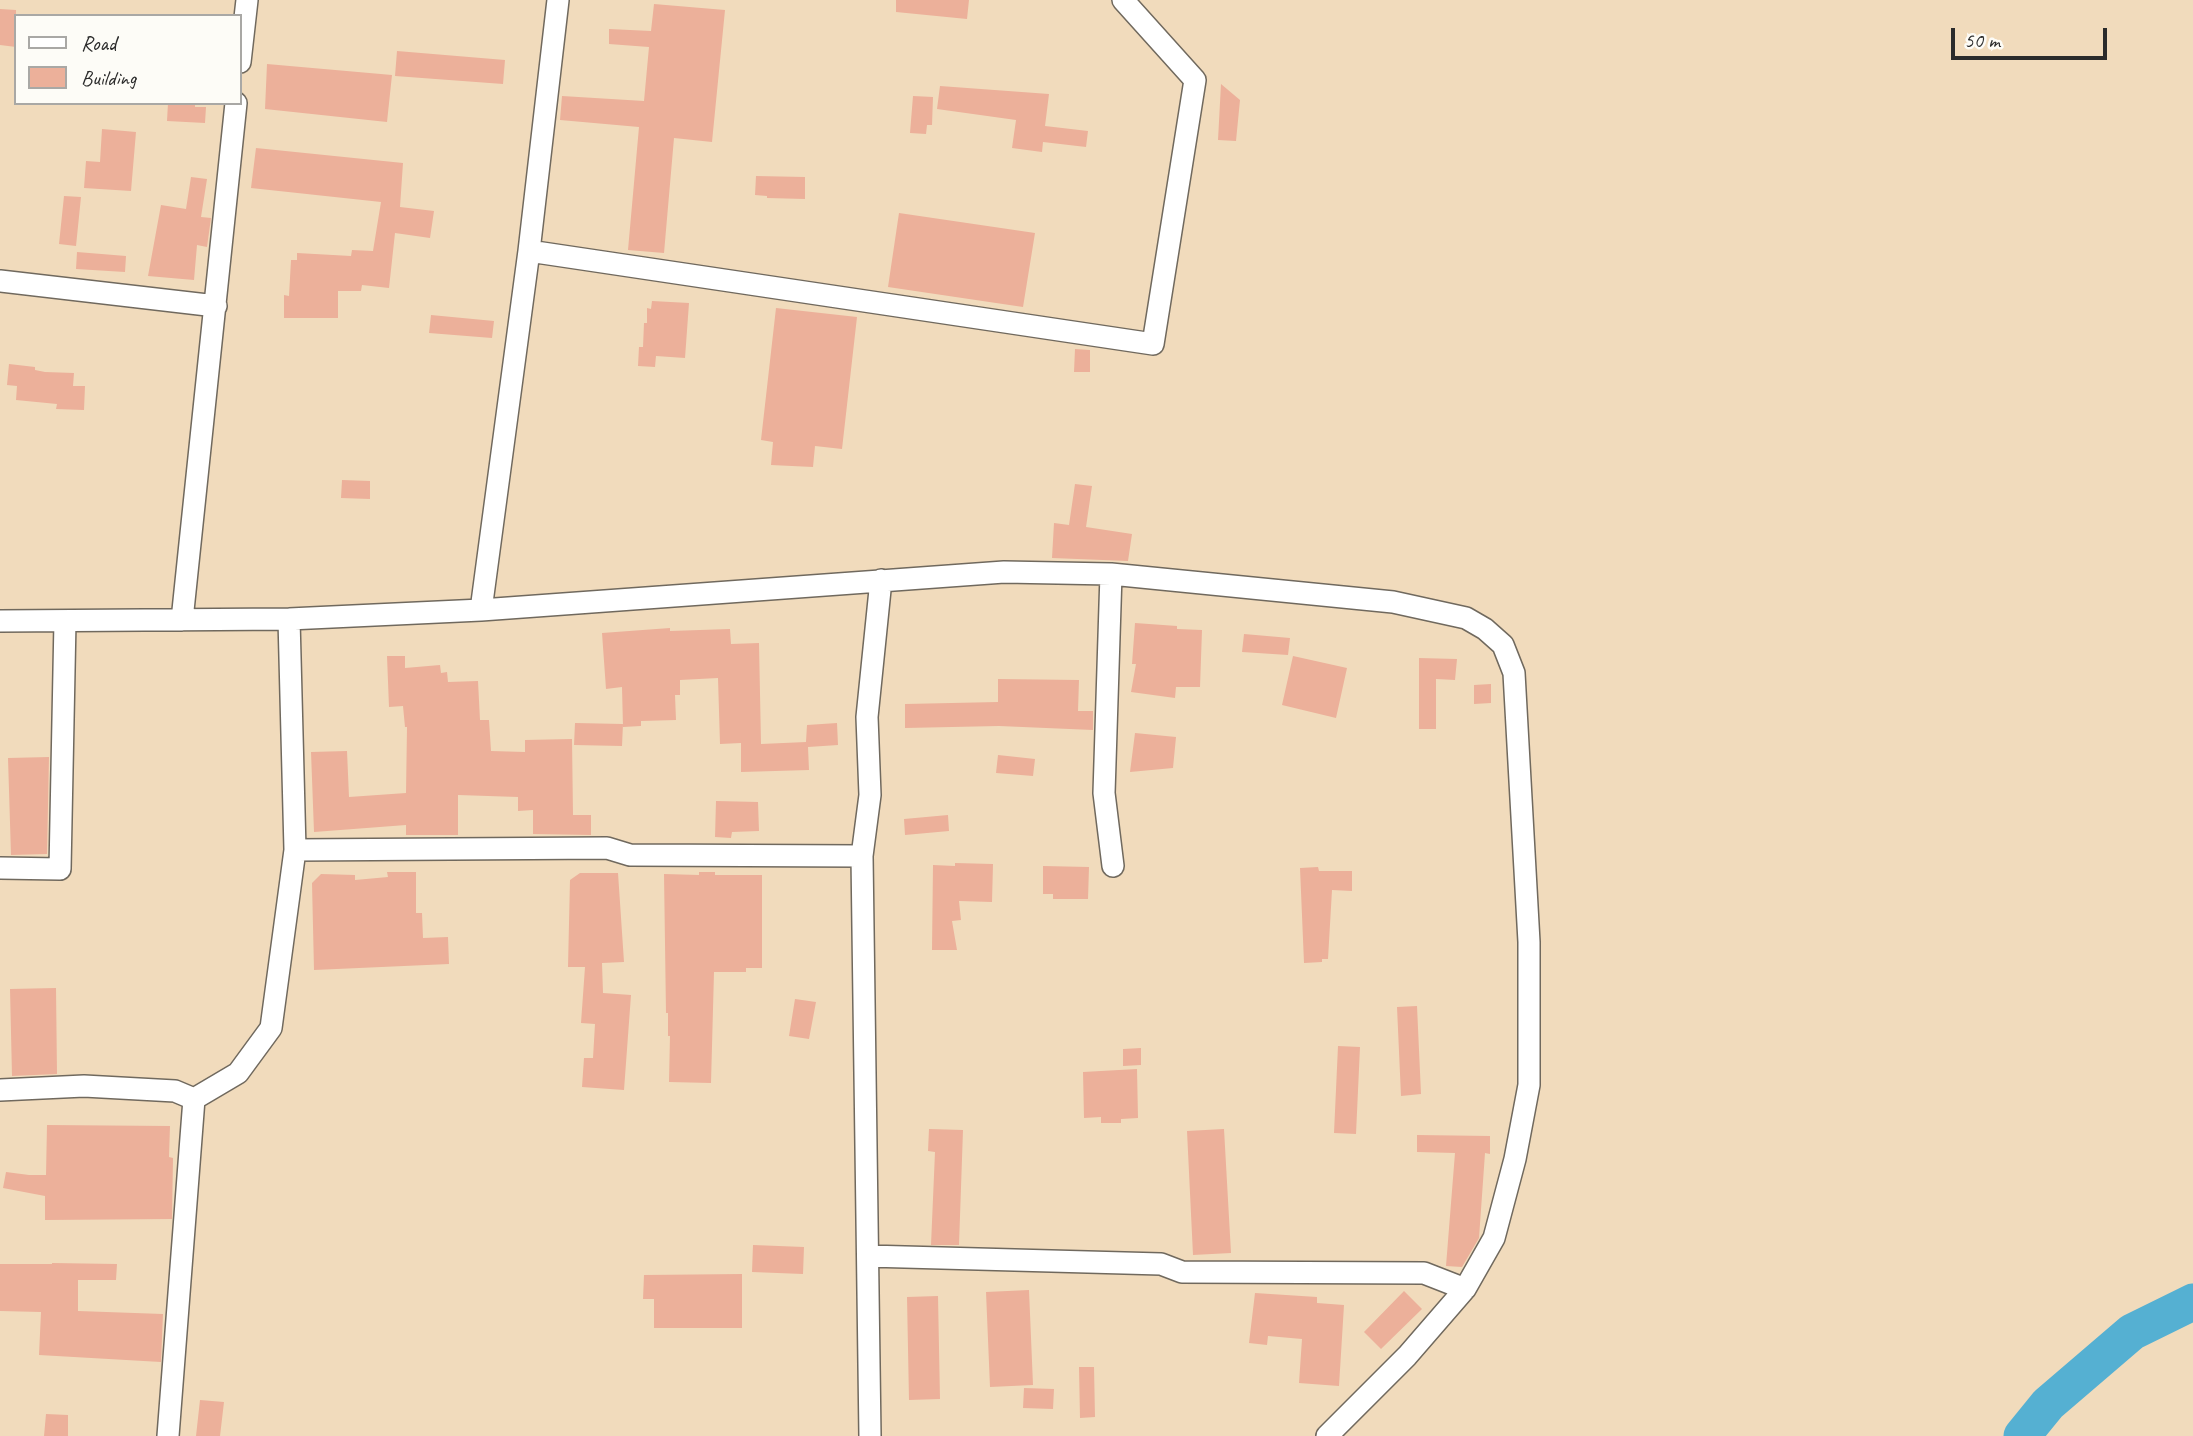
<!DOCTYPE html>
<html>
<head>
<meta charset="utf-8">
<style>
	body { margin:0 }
	#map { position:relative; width:2193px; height:1436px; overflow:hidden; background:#f1dbbc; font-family:Caveat,sans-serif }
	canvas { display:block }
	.legend { position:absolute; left:14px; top:14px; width:228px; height:91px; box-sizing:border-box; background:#fdfcf7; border:2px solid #a9a8a5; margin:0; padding:9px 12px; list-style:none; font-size:21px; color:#2b2b2b }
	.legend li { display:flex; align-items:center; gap:14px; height:35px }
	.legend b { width:35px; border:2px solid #a9a8a5 }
	.scale { position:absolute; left:1951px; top:28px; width:156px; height:32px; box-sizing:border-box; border:4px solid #2b2b2b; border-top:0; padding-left:9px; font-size:21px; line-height:24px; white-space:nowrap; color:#2b2b2b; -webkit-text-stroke:5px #fdfcf7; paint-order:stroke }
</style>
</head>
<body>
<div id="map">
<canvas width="2193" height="1436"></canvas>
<ul class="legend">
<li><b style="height:9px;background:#fff"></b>Road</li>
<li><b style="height:19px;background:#ecb09a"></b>Building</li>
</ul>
<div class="scale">50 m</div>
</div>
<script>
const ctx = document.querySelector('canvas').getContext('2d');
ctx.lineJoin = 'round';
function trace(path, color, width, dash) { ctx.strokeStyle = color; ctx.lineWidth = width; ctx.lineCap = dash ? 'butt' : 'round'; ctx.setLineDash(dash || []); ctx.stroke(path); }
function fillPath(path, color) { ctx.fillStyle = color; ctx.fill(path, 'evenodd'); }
trace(new Path2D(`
	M 2022,1436 L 2048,1404 L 2132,1332 L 2193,1302`), '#55b0d2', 37);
fillPath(new Path2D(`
	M 896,0 L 969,0 L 967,19 L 896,12 Z
	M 654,4 L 725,10 L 712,142 L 674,138 L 664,253 L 628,250 L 639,127 L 560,120 L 562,96 L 644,101 L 649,47 L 609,44 L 609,29 L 651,31 Z
	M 0,9 L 16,10 L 16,47 L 0,45 Z
	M 397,51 L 505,60 L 503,84 L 395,76 Z
	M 267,64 L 392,75 L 387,122 L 265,109 Z
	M 1221,84 L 1240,100 L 1236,141 L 1218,140 Z
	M 940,86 L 1049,94 L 1045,126 L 1088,131 L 1086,147 L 1043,142 L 1042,152 L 1012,148 L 1016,120 L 937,109 Z
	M 913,96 L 933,97 L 932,125 L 927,125 L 926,134 L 910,133 Z
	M 168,103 L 195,103 L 195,107 L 206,107 L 205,123 L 167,121 Z
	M 102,129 L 136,132 L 131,191 L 84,188 L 86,161 L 100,162 Z
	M 256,148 L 403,163 L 400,207 L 434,211 L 430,238 L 395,233 L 389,288 L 362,285 L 361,291 L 338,291 L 338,318 L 284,318 L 284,295 L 289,296 L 291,260 L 297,260 L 297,253 L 351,256 L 352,250 L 373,251 L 381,202 L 251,188 Z
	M 756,176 L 805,177 L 805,199 L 767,198 L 767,196 L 755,195 Z
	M 191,177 L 207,179 L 201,217 L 211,218 L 207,247 L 197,245 L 194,280 L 148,276 L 161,205 L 186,209 Z
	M 64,196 L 81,197 L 76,246 L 59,244 Z
	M 899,213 L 1035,233 L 1023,307 L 888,287 Z
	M 77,252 L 126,256 L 125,272 L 76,269 Z
	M 652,301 L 689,303 L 685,358 L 656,356 L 655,367 L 638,366 L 639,347 L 643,347 L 644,323 L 647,323 L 647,308 L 651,309 Z
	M 776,308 L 857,317 L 842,449 L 815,446 L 813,467 L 771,465 L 773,442 L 761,440 Z
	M 431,315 L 494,321 L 492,338 L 429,333 Z
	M 1075,349 L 1090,350 L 1090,372 L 1074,372 Z
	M 9,364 L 35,367 L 35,370 L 45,372 L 74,373 L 73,386 L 85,386 L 84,410 L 56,409 L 57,404 L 16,400 L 17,386 L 7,385 Z
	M 342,480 L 370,481 L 370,499 L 341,498 Z
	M 1075,484 L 1092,486 L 1086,527 L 1132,534 L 1128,561 L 1052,558 L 1054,523 L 1069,525 Z
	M 1135,623 L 1177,626 L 1177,629 L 1202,630 L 1200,687 L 1176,687 L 1175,698 L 1131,692 L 1136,664 L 1132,664 Z
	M 670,628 L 670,631 L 730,629 L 731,644 L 759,643 L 761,744 L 806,742 L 807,725 L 837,723 L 838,745 L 808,747 L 809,770 L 741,772 L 741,743 L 720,744 L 718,678 L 680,680 L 680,695 L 675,695 L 676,720 L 641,721 L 641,726 L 623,727 L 622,687 L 606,689 L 602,633 Z
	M 1244,634 L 1290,638 L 1288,655 L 1242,652 Z
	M 387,656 L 405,656 L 405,668 L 440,665 L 441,673 L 447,672 L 448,682 L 478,681 L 480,720 L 489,720 L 491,751 L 525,752 L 525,740 L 572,739 L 573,815 L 591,815 L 591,835 L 533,834 L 533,810 L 518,811 L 518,797 L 458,795 L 458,835 L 406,835 L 406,825 L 314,832 L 311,752 L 347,751 L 349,797 L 406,793 L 407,727 L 405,727 L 403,706 L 389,707 Z
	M 1293,656 L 1347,668 L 1336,718 L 1282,705 Z
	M 1419,658 L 1457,659 L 1455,680 L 1436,679 L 1436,729 L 1419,729 Z
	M 998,679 L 1079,680 L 1078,711 L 1093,711 L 1093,730 L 999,726 L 905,728 L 905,704 L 998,702 Z
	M 1491,684 L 1491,703 L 1474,704 L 1474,685 Z
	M 575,723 L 623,724 L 622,746 L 574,745 Z
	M 1135,733 L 1176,737 L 1173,768 L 1130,772 Z
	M 998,755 L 1035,759 L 1033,776 L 996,773 Z
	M 49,757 L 47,854 L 11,855 L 8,758 Z
	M 716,801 L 758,802 L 759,831 L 732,832 L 731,838 L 715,837 Z
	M 948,815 L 949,831 L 905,835 L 904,819 Z
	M 955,863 L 993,864 L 992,902 L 959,901 L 961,920 L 952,921 L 957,950 L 932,950 L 933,865 L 955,866 Z
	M 1043,866 L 1089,867 L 1088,899 L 1053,899 L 1053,894 L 1043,894 Z
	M 1318,867 L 1319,871 L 1352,871 L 1352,891 L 1332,890 L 1328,959 L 1322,959 L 1322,962 L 1304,963 L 1300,868 Z
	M 387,872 L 416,872 L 416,913 L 422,913 L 423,938 L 448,937 L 449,964 L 314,970 L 312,883 L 321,874 L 355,875 L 355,880 L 388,877 Z
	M 699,872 L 715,872 L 715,875 L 762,875 L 762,968 L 746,968 L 746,972 L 714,972 L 711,1083 L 669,1082 L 670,1036 L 668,1036 L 668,1013 L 666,1013 L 664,874 L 699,875 Z
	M 580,873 L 618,873 L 624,962 L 602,963 L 603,993 L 631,995 L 624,1090 L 582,1087 L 584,1058 L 593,1058 L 595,1024 L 581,1023 L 585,967 L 568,967 L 570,880 Z
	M 56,988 L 57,1074 L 12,1076 L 10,989 Z
	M 795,999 L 816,1002 L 809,1039 L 789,1036 Z
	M 1417,1006 L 1421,1094 L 1401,1096 L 1397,1007 Z
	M 1338,1046 L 1360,1047 L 1356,1134 L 1334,1133 Z
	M 1141,1048 L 1141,1065 L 1123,1066 L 1123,1049 Z
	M 1137,1069 L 1138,1118 L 1121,1119 L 1121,1123 L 1101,1123 L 1101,1117 L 1084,1118 L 1083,1072 Z
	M 47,1125 L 170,1126 L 169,1157 L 173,1158 L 172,1219 L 45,1220 L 45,1196 L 3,1188 L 6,1172 L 29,1175 L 46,1175 Z
	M 929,1129 L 963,1130 L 959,1245 L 931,1245 L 935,1152 L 928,1151 Z
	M 1224,1129 L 1231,1253 L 1193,1255 L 1187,1131 Z
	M 1417,1135 L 1490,1136 L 1490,1154 L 1485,1153 L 1479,1238 L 1462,1267 L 1446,1266 L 1455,1153 L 1417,1152 Z
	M 753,1245 L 804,1247 L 803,1274 L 752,1272 Z
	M 52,1263 L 117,1264 L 116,1280 L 78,1280 L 78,1311 L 163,1314 L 161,1362 L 39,1355 L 41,1312 L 0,1311 L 0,1264 L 52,1264 Z
	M 742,1274 L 742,1328 L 654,1328 L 654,1299 L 643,1299 L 644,1275 Z
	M 1029,1290 L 1033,1385 L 990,1387 L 986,1292 Z
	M 1404,1291 L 1422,1309 L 1381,1349 L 1364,1332 Z
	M 1255,1293 L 1317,1297 L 1317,1303 L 1344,1305 L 1339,1386 L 1299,1383 L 1302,1339 L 1268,1336 L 1267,1345 L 1249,1343 Z
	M 938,1296 L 940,1399 L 909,1400 L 907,1297 Z
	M 1079,1367 L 1094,1367 L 1095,1417 L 1080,1418 Z
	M 1024,1388 L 1054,1389 L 1053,1409 L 1023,1408 Z
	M 200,1400 L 224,1402 L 220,1436 L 196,1436 Z
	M 46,1414 L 68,1415 L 68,1436 L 44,1436 Z`), '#ecb09a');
const street = new Path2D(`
	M 240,62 L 247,0
	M 529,251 L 1153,344 L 1195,80 L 1123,0
	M 0,281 L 216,306
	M 1111,574 L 1104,793 L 1113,866
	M 481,610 L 529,251 L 558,0
	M 182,620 L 236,103
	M 0,621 L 289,619 L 481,610 L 1004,572 L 1111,574 L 1393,602 L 1466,618 L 1485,629 L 1503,645 L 1514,673 L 1529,942 L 1529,1085 L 1515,1159 L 1494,1238 L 1465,1289 L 1407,1356 L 1327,1436
	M 295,850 L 607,848 L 630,855 L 862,856
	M 0,868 L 60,869 L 65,621
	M 0,1090 L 84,1086 L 175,1091 L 194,1099
	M 194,1099 L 238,1073 L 271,1028 L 295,850 L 289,619
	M 868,1256 L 1161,1264 L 1182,1272 L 1424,1273 L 1465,1289
	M 168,1436 L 194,1099
	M 870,1436 L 862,856 L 870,795 L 867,717 L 881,580`);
trace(street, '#70695e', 24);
trace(street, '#fff', 21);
</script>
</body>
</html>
